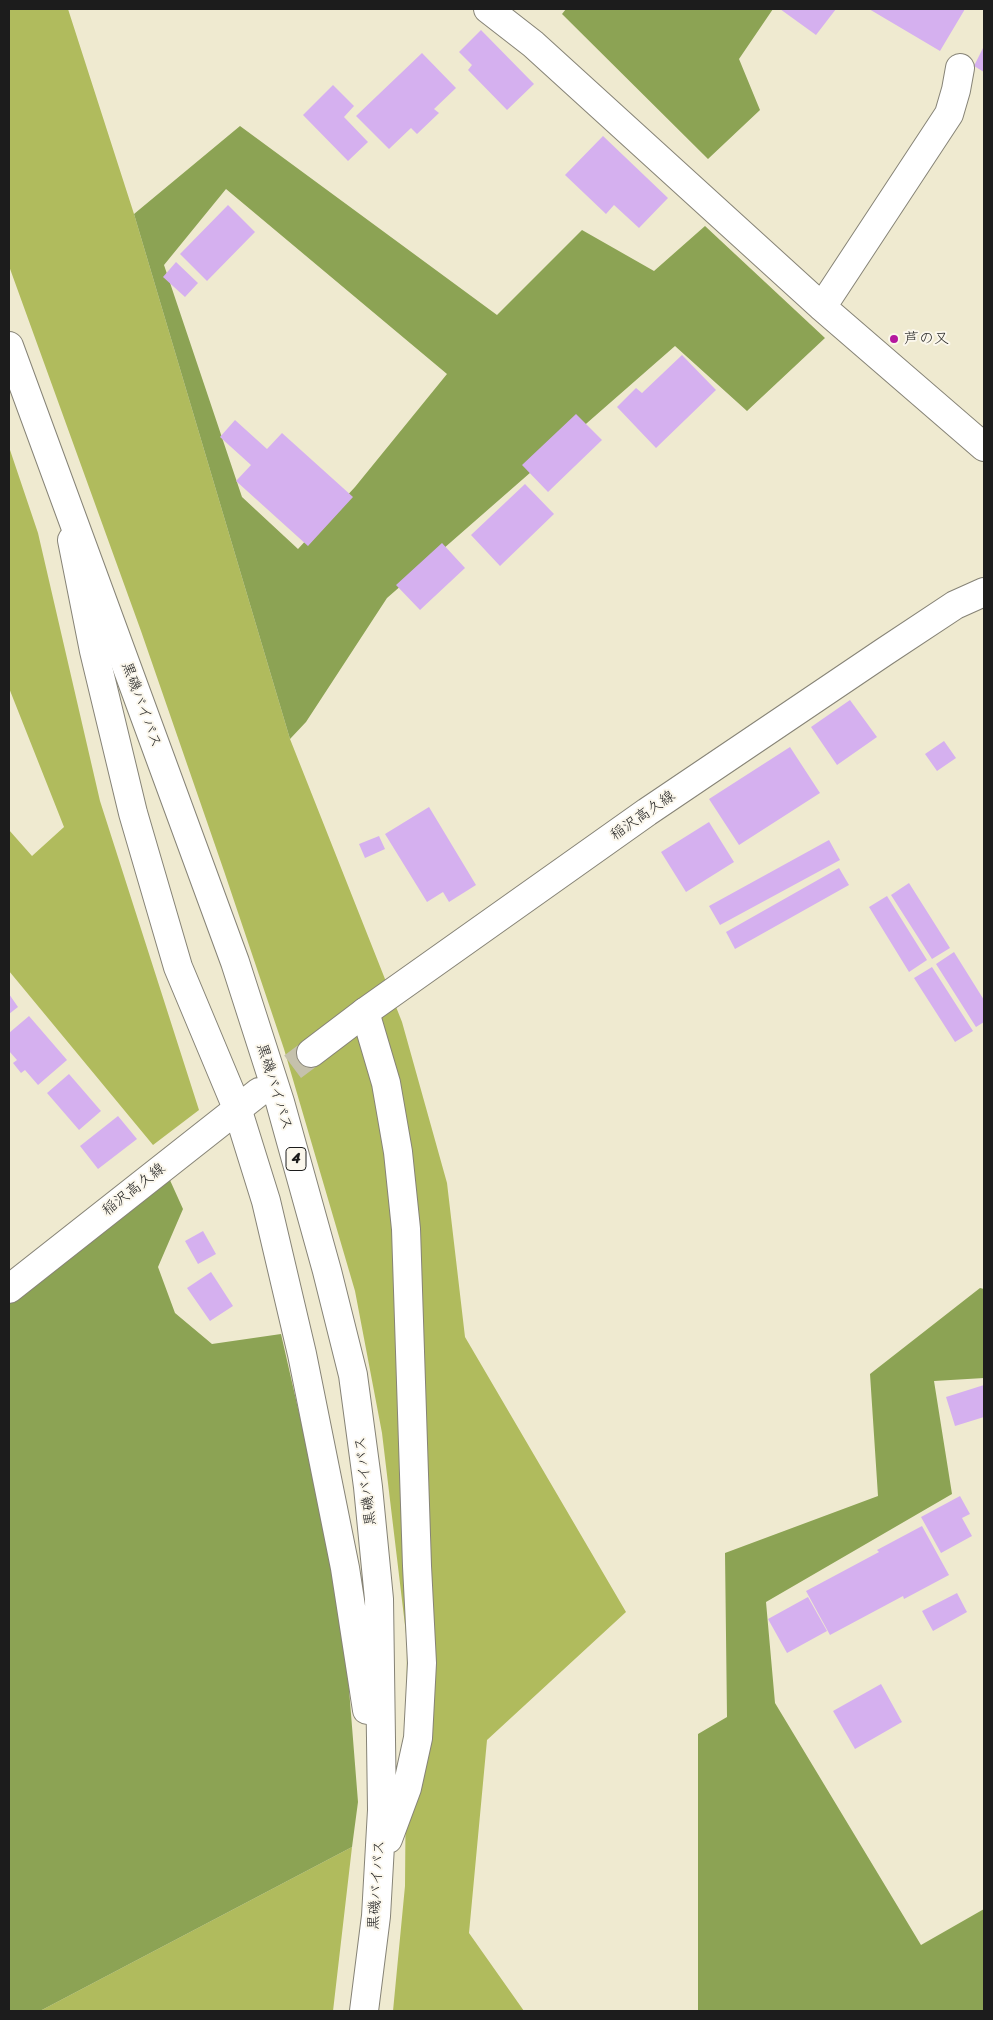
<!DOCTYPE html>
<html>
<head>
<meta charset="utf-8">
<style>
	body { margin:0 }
	#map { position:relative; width:993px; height:2020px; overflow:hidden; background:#efead0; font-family:Sriracha,sans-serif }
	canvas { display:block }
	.frame { position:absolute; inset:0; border:10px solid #1c1c1c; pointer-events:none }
</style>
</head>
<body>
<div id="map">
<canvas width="993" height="2020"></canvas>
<div class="frame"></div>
</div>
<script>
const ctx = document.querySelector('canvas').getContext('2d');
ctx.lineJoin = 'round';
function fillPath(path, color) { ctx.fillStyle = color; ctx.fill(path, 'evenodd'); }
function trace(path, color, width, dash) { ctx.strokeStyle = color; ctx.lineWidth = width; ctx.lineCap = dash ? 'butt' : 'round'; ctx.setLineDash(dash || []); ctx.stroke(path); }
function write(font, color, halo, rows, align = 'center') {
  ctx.font = font + ' Sriracha,"Klee One",sans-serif'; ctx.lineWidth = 4; ctx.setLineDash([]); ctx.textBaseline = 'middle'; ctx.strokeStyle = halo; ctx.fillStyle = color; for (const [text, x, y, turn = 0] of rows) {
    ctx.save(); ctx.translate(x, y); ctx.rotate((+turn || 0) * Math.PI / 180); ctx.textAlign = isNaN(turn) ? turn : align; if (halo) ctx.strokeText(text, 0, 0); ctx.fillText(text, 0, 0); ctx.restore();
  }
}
fillPath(new Path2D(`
	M 9,9 L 68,9 L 134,214 L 290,739 L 402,1022 L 447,1183 L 465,1337 L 626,1612 L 487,1740 L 469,1933 L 524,2011 L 393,2011 L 405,1886 L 407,1642 L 382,1433 L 355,1291 L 284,1049 L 224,871 L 141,631 L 9,266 Z
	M 9,447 L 38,533 L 100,801 L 199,1110 L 153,1145 L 9,971 L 9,830 L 32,856 L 64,827 L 9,688 Z
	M 352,1847 L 333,2011 L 40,2011 Z`), '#b0bb5d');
fillPath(new Path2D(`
	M 566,9 L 773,9 L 739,59 L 760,110 L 708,159 L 562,14 Z
	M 240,126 L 497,315 L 582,230 L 654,271 L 705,226 L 825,338 L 747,411 L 675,346 L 387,598 L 306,722 L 290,739 L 134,214 ZM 226,189 L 447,374 L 355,487 L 298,549 L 242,497 L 164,265 Z
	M 169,1178 L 183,1209 L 158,1267 L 175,1313 L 212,1344 L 281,1334 L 315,1483 L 346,1651 L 358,1802 L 352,1847 L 40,2011 L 9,2011 L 9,1301 Z
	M 980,1288 L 984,1289 L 984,1378 L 934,1381 L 952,1494 L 766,1602 L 775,1703 L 921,1945 L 984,1909 L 984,2011 L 698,2011 L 698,1734 L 727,1717 L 725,1553 L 878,1496 L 870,1374 Z`), '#8ca354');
fillPath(new Path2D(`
	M 780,9 L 836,9 L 816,35 Z
	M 869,9 L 965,9 L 940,51 Z
	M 481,30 L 534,84 L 507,110 L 468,70 L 472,65 L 459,52 Z
	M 984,46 L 984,72 L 974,66 Z
	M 422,53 L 456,88 L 434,109 L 439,113 L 417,134 L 411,128 L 389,149 L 356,116 Z
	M 333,85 L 354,106 L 344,117 L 368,142 L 348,161 L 303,115 Z
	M 603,136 L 668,198 L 639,228 L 614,205 L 606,214 L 565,175 Z
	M 228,205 L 255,232 L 207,281 L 180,254 Z
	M 176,262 L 198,283 L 185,297 L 163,277 Z
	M 682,355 L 716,390 L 656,448 L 617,407 L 636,388 L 642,393 Z
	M 576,414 L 602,440 L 548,492 L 522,465 Z
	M 235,420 L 267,449 L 282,433 L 353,497 L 308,546 L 236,481 L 251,465 L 220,437 Z
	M 525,484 L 554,514 L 500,566 L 471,535 Z
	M 442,543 L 465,568 L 420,610 L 396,585 Z
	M 850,700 L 877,737 L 837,765 L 811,727 Z
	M 944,741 L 956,758 L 937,771 L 925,754 Z
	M 790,747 L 820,793 L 739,845 L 709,799 Z
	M 429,807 L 476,885 L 449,902 L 443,892 L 427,902 L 385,834 Z
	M 709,822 L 734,862 L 686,892 L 661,852 Z
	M 379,836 L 385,849 L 365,858 L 359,844 Z
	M 829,840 L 840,860 L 720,925 L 709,906 Z
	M 839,868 L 849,885 L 735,949 L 726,932 Z
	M 909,883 L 950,948 L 932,959 L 891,895 Z
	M 887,896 L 927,960 L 909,972 L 869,907 Z
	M 954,952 L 984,1000 L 984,1022 L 976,1027 L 936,964 Z
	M 932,967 L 973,1031 L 955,1042 L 914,978 Z
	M 9,994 L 18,1007 L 9,1014 Z
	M 29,1016 L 67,1060 L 38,1085 L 25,1070 L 21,1073 L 13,1063 L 17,1060 L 9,1051 L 9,1033 Z
	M 69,1074 L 101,1111 L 79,1130 L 47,1093 Z
	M 118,1116 L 137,1139 L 98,1169 L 80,1146 Z
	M 203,1231 L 216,1254 L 198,1264 L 185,1241 Z
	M 211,1272 L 233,1306 L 210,1321 L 187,1288 Z
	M 984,1385 L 984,1417 L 955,1426 L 946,1397 Z
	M 960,1496 L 970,1514 L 962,1518 L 972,1536 L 941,1553 L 921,1517 Z
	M 922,1526 L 949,1575 L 904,1599 L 903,1596 L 830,1635 L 806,1591 L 879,1552 L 877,1550 Z
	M 957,1593 L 967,1612 L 933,1631 L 922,1611 Z
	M 808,1597 L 827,1631 L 787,1653 L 768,1619 Z
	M 881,1684 L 902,1722 L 855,1749 L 833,1711 Z`), '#d5b0ef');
trace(new Path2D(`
	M 259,1092 L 311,1053`), '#c5c1ac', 28, [28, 14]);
const minor = new Path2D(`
	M 488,9 L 533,44 L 822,307 L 984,447
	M 822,307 L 949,114 L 956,90 L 960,68
	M 72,540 L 94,651 L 133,813 L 178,967 L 237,1108`);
const major = new Path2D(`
	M 311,1053 L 365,1012 L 647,812 L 884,652 L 955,605 L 984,592
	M 9,1289 L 259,1092`);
const highway = new Path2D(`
	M 9,346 L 235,962 L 280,1102 L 327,1271 L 353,1375 L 368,1487 L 379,1599 L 382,1810 L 376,1916 L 364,2011
	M 365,1012 L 386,1083 L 398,1152 L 406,1229 L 417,1566 L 422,1663 L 418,1738 L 407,1788 L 388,1839
	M 237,1108 L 266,1201 L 302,1354 L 345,1568 L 367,1710`);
trace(minor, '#868376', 30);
trace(major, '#868376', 30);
trace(highway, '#868376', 30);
trace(minor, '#fff', 28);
trace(major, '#fff', 28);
trace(highway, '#fff', 28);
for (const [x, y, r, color] of [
	[894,339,5,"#b5179e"]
]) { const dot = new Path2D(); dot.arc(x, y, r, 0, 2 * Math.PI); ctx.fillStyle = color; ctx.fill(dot); trace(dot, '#fbf7ec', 2); }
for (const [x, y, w] of [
	[296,1159,20]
]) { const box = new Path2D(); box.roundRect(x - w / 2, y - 11.5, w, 23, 4); ctx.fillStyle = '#fbf7ec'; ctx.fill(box); trace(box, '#1c1c1c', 1); }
write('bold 14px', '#1c1c1c', null, [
	["4",296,1159]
]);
write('15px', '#1c1c1c', '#fbf7ec', [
	["芦の又",904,339]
], 'left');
write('15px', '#1c1c1c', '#fbf7ec', [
	["黒磯バイパス",141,705,70],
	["稲沢高久線",643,816,-35],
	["黒磯バイパス",274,1087,73],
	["稲沢高久線",134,1190,-38],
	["黒磯バイパス",366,1481,-97],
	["黒磯バイパス",377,1885,-86]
]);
</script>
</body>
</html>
